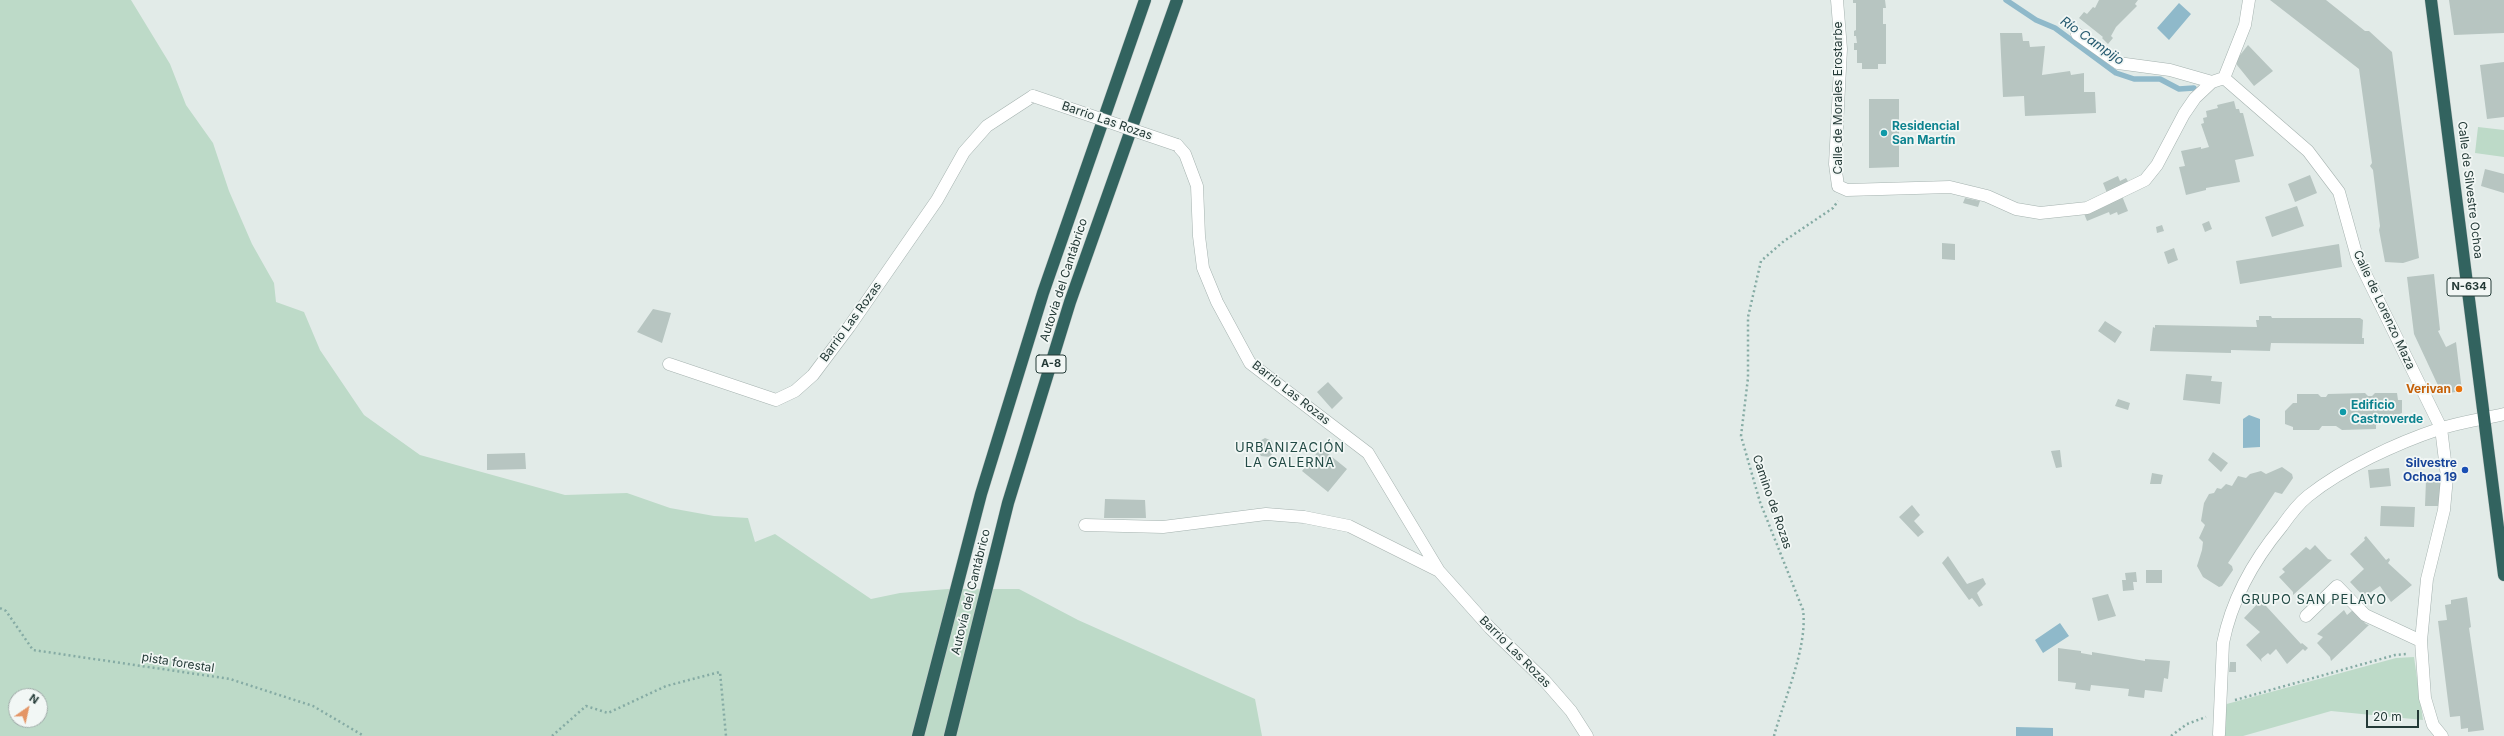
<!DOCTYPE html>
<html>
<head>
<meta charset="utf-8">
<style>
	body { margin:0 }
	#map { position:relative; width:2504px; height:736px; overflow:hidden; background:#e2ebe8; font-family:Inter,sans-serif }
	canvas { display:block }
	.north { position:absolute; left:8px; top:688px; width:40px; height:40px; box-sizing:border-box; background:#f2f7f5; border:1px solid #a0aba9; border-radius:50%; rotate:34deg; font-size:11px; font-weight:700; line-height:16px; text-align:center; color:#243a37 }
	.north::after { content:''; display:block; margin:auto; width:14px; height:18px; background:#e49666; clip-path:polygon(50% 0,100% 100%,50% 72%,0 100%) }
	.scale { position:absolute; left:2366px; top:710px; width:53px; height:18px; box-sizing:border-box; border:2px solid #243a37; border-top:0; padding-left:5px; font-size:12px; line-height:14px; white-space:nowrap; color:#243a37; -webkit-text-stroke:3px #f2f7f5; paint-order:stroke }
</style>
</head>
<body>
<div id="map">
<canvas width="2504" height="736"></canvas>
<div class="north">N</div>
<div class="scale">20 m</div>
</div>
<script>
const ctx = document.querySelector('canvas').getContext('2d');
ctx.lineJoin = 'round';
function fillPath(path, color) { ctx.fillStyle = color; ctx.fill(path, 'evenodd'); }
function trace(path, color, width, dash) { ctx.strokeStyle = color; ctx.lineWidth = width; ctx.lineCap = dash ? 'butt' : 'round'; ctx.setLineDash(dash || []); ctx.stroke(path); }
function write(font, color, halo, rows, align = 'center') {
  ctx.font = font + ' Inter,sans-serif'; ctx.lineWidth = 3.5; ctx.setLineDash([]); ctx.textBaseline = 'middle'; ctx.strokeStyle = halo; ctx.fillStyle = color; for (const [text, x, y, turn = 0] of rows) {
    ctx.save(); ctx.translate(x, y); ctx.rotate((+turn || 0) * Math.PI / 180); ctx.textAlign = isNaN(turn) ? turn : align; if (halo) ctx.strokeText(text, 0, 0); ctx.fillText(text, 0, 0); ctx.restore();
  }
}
fillPath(new Path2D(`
	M 0,0 L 131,0 L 170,64 L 186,105 L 213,143 L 229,191 L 252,244 L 274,283 L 276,302 L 304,312 L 320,350 L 364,415 L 420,455 L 565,495 L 627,493 L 670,508 L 714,516 L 748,518 L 755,542 L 775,534 L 871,599 L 900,593 L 948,589 L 1019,589 L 1078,620 L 1255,699 L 1262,736 L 0,736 ZM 16,696 L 40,696 L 40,720 L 16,720 Z
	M 2478,127 L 2504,130 L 2504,157 L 2475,153 Z
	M 2414,657 L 2423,720 L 2331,711 L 2243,736 L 2223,736 L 2223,705 L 2396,658 Z`), '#bddac8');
fillPath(new Path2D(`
	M 2179,3 L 2191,14 L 2169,40 L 2157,28 Z
	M 2249,415 L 2260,419 L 2260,447 L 2243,448 L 2243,419 Z
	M 2060,623 L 2069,636 L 2043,653 L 2035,640 Z
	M 2016,727 L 2053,728 L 2053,736 L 2016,736 Z`), '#8fb9ca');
trace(new Path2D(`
	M 2006,0 L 2036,20 L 2055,28 L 2116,73 L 2134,79 L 2160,79 L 2179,89 L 2194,88`), '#8fb9ca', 5.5);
fillPath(new Path2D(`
	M 1853,0 L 1885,0 L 1886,8 L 1883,8 L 1883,24 L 1886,24 L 1886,64 L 1878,64 L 1878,69 L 1862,69 L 1862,63 L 1857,63 L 1857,50 L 1854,50 L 1854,43 L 1857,43 L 1856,36 L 1854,36 L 1854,31 L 1856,30 L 1856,3 L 1853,3 Z
	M 2099,0 L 2138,0 L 2135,4 L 2137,6 L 2116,27 L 2111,36 L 2113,38 L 2108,44 L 2102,38 L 2103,37 L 2079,18 L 2084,12 L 2087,14 L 2093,7 L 2095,8 Z
	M 2270,0 L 2326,0 L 2365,31 L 2369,31 L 2392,52 L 2419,258 L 2403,263 L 2385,262 L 2379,230 L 2380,226 L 2373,170 L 2370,166 L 2372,163 L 2359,69 Z
	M 2449,0 L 2504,0 L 2504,33 L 2454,35 Z
	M 2000,33 L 2022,33 L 2023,41 L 2029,41 L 2030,47 L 2045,46 L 2042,75 L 2070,71 L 2071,75 L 2084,73 L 2084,92 L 2095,92 L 2096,113 L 2025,116 L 2024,96 L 2003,97 Z
	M 2248,45 L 2273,71 L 2254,86 L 2237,65 L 2237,59 Z
	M 2504,62 L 2504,117 L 2487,119 L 2480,65 Z
	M 1869,99 L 1899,99 L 1899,167 L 1869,168 Z
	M 2234,101 L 2236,109 L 2239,109 L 2240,113 L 2243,113 L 2254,156 L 2235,160 L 2240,182 L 2206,188 L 2206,190 L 2186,195 L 2179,167 L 2185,166 L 2181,151 L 2201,147 L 2201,149 L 2209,147 L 2201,124 L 2204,123 L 2203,118 L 2207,117 L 2206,111 L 2218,108 L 2217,105 Z
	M 2485,169 L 2504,174 L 2504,193 L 2481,186 Z
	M 2310,175 L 2317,193 L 2295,202 L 2288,184 Z
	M 2118,176 L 2120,181 L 2126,178 L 2129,183 L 2107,193 L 2103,183 Z
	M 2122,196 L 2128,211 L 2118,215 L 2117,212 L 2110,215 L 2109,212 L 2087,221 L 2083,211 Z
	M 1965,198 L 1980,201 L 1978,207 L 1963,203 Z
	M 2297,206 L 2304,226 L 2272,237 L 2265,217 Z
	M 2209,221 L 2212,229 L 2205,232 L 2202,224 Z
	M 2162,225 L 2164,231 L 2157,233 L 2156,227 Z
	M 1942,243 L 1955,244 L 1955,260 L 1942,259 Z
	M 2339,244 L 2342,267 L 2240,284 L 2236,261 Z
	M 2174,248 L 2178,260 L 2168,264 L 2164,252 Z
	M 2434,274 L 2440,330 L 2438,331 L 2446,347 L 2456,342 L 2462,391 L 2442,394 L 2414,334 L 2407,277 Z
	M 653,309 L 671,313 L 662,343 L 637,332 Z
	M 2259,316 L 2271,316 L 2272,318 L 2360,318 L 2363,320 L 2362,338 L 2364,338 L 2364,344 L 2271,343 L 2270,351 L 2231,350 L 2231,353 L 2150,351 L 2153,327 L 2155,328 L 2155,325 L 2257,327 L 2256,320 L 2259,320 Z
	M 2105,321 L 2122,332 L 2115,343 L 2098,331 Z
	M 2186,374 L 2212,376 L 2211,381 L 2222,382 L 2220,404 L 2183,400 Z
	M 1328,382 L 1343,398 L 1332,409 L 1317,392 Z
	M 2365,393 L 2368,396 L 2372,396 L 2375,393 L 2397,393 L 2398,400 L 2402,400 L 2402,413 L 2391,417 L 2390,421 L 2376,425 L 2376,429 L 2342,430 L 2336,426 L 2322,426 L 2319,430 L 2293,430 L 2293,427 L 2285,424 L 2285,411 L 2293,403 L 2297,403 L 2297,394 L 2318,394 L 2321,397 L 2326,397 L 2328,394 Z
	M 2118,399 L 2130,403 L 2128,410 L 2115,406 Z
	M 1265,438 L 1272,441 L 1274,451 L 1270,457 L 1261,456 L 1257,449 L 1258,442 Z
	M 1321,448 L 1347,469 L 1328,492 L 1302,471 Z
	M 2060,450 L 2062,467 L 2056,468 L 2051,451 Z
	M 2213,452 L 2228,463 L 2221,472 L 2208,460 Z
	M 525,453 L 526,469 L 487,470 L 487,454 Z
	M 2282,467 L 2292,474 L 2293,478 L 2282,494 L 2275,492 L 2228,563 L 2232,566 L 2233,570 L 2222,586 L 2219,587 L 2203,577 L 2197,566 L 2202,550 L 2203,542 L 2199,538 L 2205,525 L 2201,521 L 2204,503 L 2209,494 L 2214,493 L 2217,488 L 2221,489 L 2226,484 L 2232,486 L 2238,476 L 2246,478 L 2250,474 L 2261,471 L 2266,474 Z
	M 2389,468 L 2391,486 L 2370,488 L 2368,470 Z
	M 2152,473 L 2163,475 L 2161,484 L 2150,484 Z
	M 2426,480 L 2440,480 L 2440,506 L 2425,506 Z
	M 1105,499 L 1145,500 L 1146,518 L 1104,518 Z
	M 1912,505 L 1920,515 L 1914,521 L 1924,532 L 1918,537 L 1899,517 Z
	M 2381,506 L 2415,507 L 2414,527 L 2380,526 Z
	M 2366,536 L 2386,560 L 2389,558 L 2390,560 L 2388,563 L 2412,585 L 2391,602 L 2380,586 L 2365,596 L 2366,599 L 2350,582 L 2364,569 L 2350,554 L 2365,540 L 2364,538 Z
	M 2315,545 L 2328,559 L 2332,560 L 2293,595 L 2293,592 L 2279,577 L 2285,572 L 2282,569 L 2306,547 L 2310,550 Z
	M 1948,556 L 1967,584 L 1983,578 L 1986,584 L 1977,593 L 1983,605 L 1979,607 L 1972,598 L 1969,600 L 1942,563 Z
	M 2146,570 L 2162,570 L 2162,583 L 2146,583 Z
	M 2136,572 L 2137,582 L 2133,582 L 2134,590 L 2123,591 L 2122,580 L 2126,580 L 2125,573 Z
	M 2108,594 L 2116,616 L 2098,621 L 2092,598 Z
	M 2467,597 L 2471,627 L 2469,628 L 2484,730 L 2468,732 L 2468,728 L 2461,729 L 2460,716 L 2450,717 L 2438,621 L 2447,620 L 2445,605 L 2451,604 L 2451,600 Z
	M 2262,599 L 2267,604 L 2266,606 L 2301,644 L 2302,643 L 2308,648 L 2305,651 L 2303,649 L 2287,664 L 2276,649 L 2270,655 L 2268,653 L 2261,659 L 2262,662 L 2246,645 L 2260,632 L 2244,618 Z
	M 2344,610 L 2347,615 L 2353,610 L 2366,624 L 2369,625 L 2331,661 L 2330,657 L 2317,643 L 2323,637 L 2317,634 Z
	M 2058,648 L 2081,651 L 2081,653 L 2092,655 L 2092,652 L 2145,661 L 2145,659 L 2170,661 L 2168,679 L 2164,678 L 2162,692 L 2145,690 L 2144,698 L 2128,696 L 2129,689 L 2091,685 L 2090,691 L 2075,689 L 2076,683 L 2058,681 Z
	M 2230,662 L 2236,662 L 2236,672 L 2229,672 Z`), '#b7c5c1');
const minor = new Path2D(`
	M 1837,0 L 1841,49 L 1835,164 L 1838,186 L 1847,190 L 1950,187 L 1987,196 L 2016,209 L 2040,213 L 2087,208 L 2145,180 L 2157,165 L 2184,114 L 2195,98 L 2212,82 L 2224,78
	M 2077,34 L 2118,63 L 2170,70 L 2212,82
	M 2224,78 L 2308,151 L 2339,192 L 2357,257 L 2441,428 L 2447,477 L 2444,510 L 2427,579 L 2421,641 L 2425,698 L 2433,725 L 2442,736
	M 2224,78 L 2245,25 L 2249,0
	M 1177,145 L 1185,154 L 1197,186 L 1199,236 L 1203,268 L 1217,302 L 1250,363 L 1368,453 L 1439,571 L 1490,628 L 1544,680 L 1571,711 L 1587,736
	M 669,364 L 776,400 L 795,391 L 813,375 L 849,327 L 937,200 L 964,152 L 987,126 L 1033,96
	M 1085,525 L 1163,527 L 1266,514 L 1304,517 L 1349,526 L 1439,571
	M 2306,616 L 2337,586 L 2365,615 L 2421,641
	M 2219,734 L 2223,643 C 2232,598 2253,561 2282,526 C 2289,516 2298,504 2308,496 C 2343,468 2397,443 2439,429 C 2460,422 2483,419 2504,414`);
const highway = new Path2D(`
	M 2431,0 L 2504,575
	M 918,736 L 981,494 L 1043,293 L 1145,0
	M 950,736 L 1008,503 L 1070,302 L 1177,0`);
trace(minor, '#a5b2af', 13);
trace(highway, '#c2c8c7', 13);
trace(new Path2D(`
	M 0,608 L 6,611 L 33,650 L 230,679 L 313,706 L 364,736
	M 2235,700 L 2395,655 L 2407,654
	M 552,736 L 586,706 L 608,713 L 666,686 L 720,672 L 726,736
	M 1774,736 C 1784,699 1808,647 1803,610 L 1760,502 L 1741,436 L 1748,378 L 1748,317 L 1761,261 L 1784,241 L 1833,208 L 1838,201
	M 2171,736 L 2187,724 L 2206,717`), '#85aba4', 2.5, [2, 3]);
trace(minor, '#fff', 12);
trace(highway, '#32635f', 12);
const minorBridge = new Path2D(`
	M 1033,96 L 1177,145`);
trace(minorBridge, '#a5b2af', 13, []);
trace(minorBridge, '#fff', 12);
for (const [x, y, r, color] of [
	[1884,133,4,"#0f9aa8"],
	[2459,389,4,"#e8710a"],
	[2343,412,4,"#0f9aa8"],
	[2465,470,4,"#1a4fb4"]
]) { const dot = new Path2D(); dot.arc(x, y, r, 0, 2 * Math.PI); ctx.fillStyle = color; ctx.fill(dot); trace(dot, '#f2f7f5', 1.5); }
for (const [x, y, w] of [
	[2469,287,44],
	[1051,364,30]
]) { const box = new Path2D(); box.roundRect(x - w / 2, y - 9, w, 18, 3); ctx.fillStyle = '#f2f7f5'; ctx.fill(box); trace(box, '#243a37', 1); }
write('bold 11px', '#243a37', null, [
	["N-634",2469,287],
	["A-8",1051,364]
]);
write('12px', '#243a37', '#f2f7f5', [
	["Calle de Morales Erostarbe",1838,98,-90],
	["Barrio Las Rozas",1107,121,19],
	["Calle de Silvestre Ochoa",2470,190,83],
	["Autovía del Cantábrico",1064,280,-72],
	["Calle de Lorenzo Maza",2384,310,65],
	["Barrio Las Rozas",851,322,-54],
	["Barrio Las Rozas",1291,393,38],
	["Camino de Rozas",1772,502,71],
	["Autovía del Cantábrico",971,592,-76],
	["Barrio Las Rozas",1515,652,45],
	["pista forestal",178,663,9]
]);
write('bold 12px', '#0d838f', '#f2f7f5', [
	["Residencial",1892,126],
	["San Martín",1892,140],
	["Edificio",2351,405],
	["Castroverde",2351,419]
], 'left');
write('bold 12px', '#c56008', '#f2f7f5', [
	["Verivan",2451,389]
], 'right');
write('bold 12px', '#164399', '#f2f7f5', [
	["Silvestre",2457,463],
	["Ochoa 19",2457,477]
], 'right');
write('italic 13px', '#24596f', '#f2f7f5', [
	["Río Campijo",2092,41,35]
]);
ctx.letterSpacing = '1px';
write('13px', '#224a45', '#f2f7f5', [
	["URBANIZACIÓN",1290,448],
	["LA GALERNA",1290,463],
	["GRUPO SAN PELAYO",2314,600]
]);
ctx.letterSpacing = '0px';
</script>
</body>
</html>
